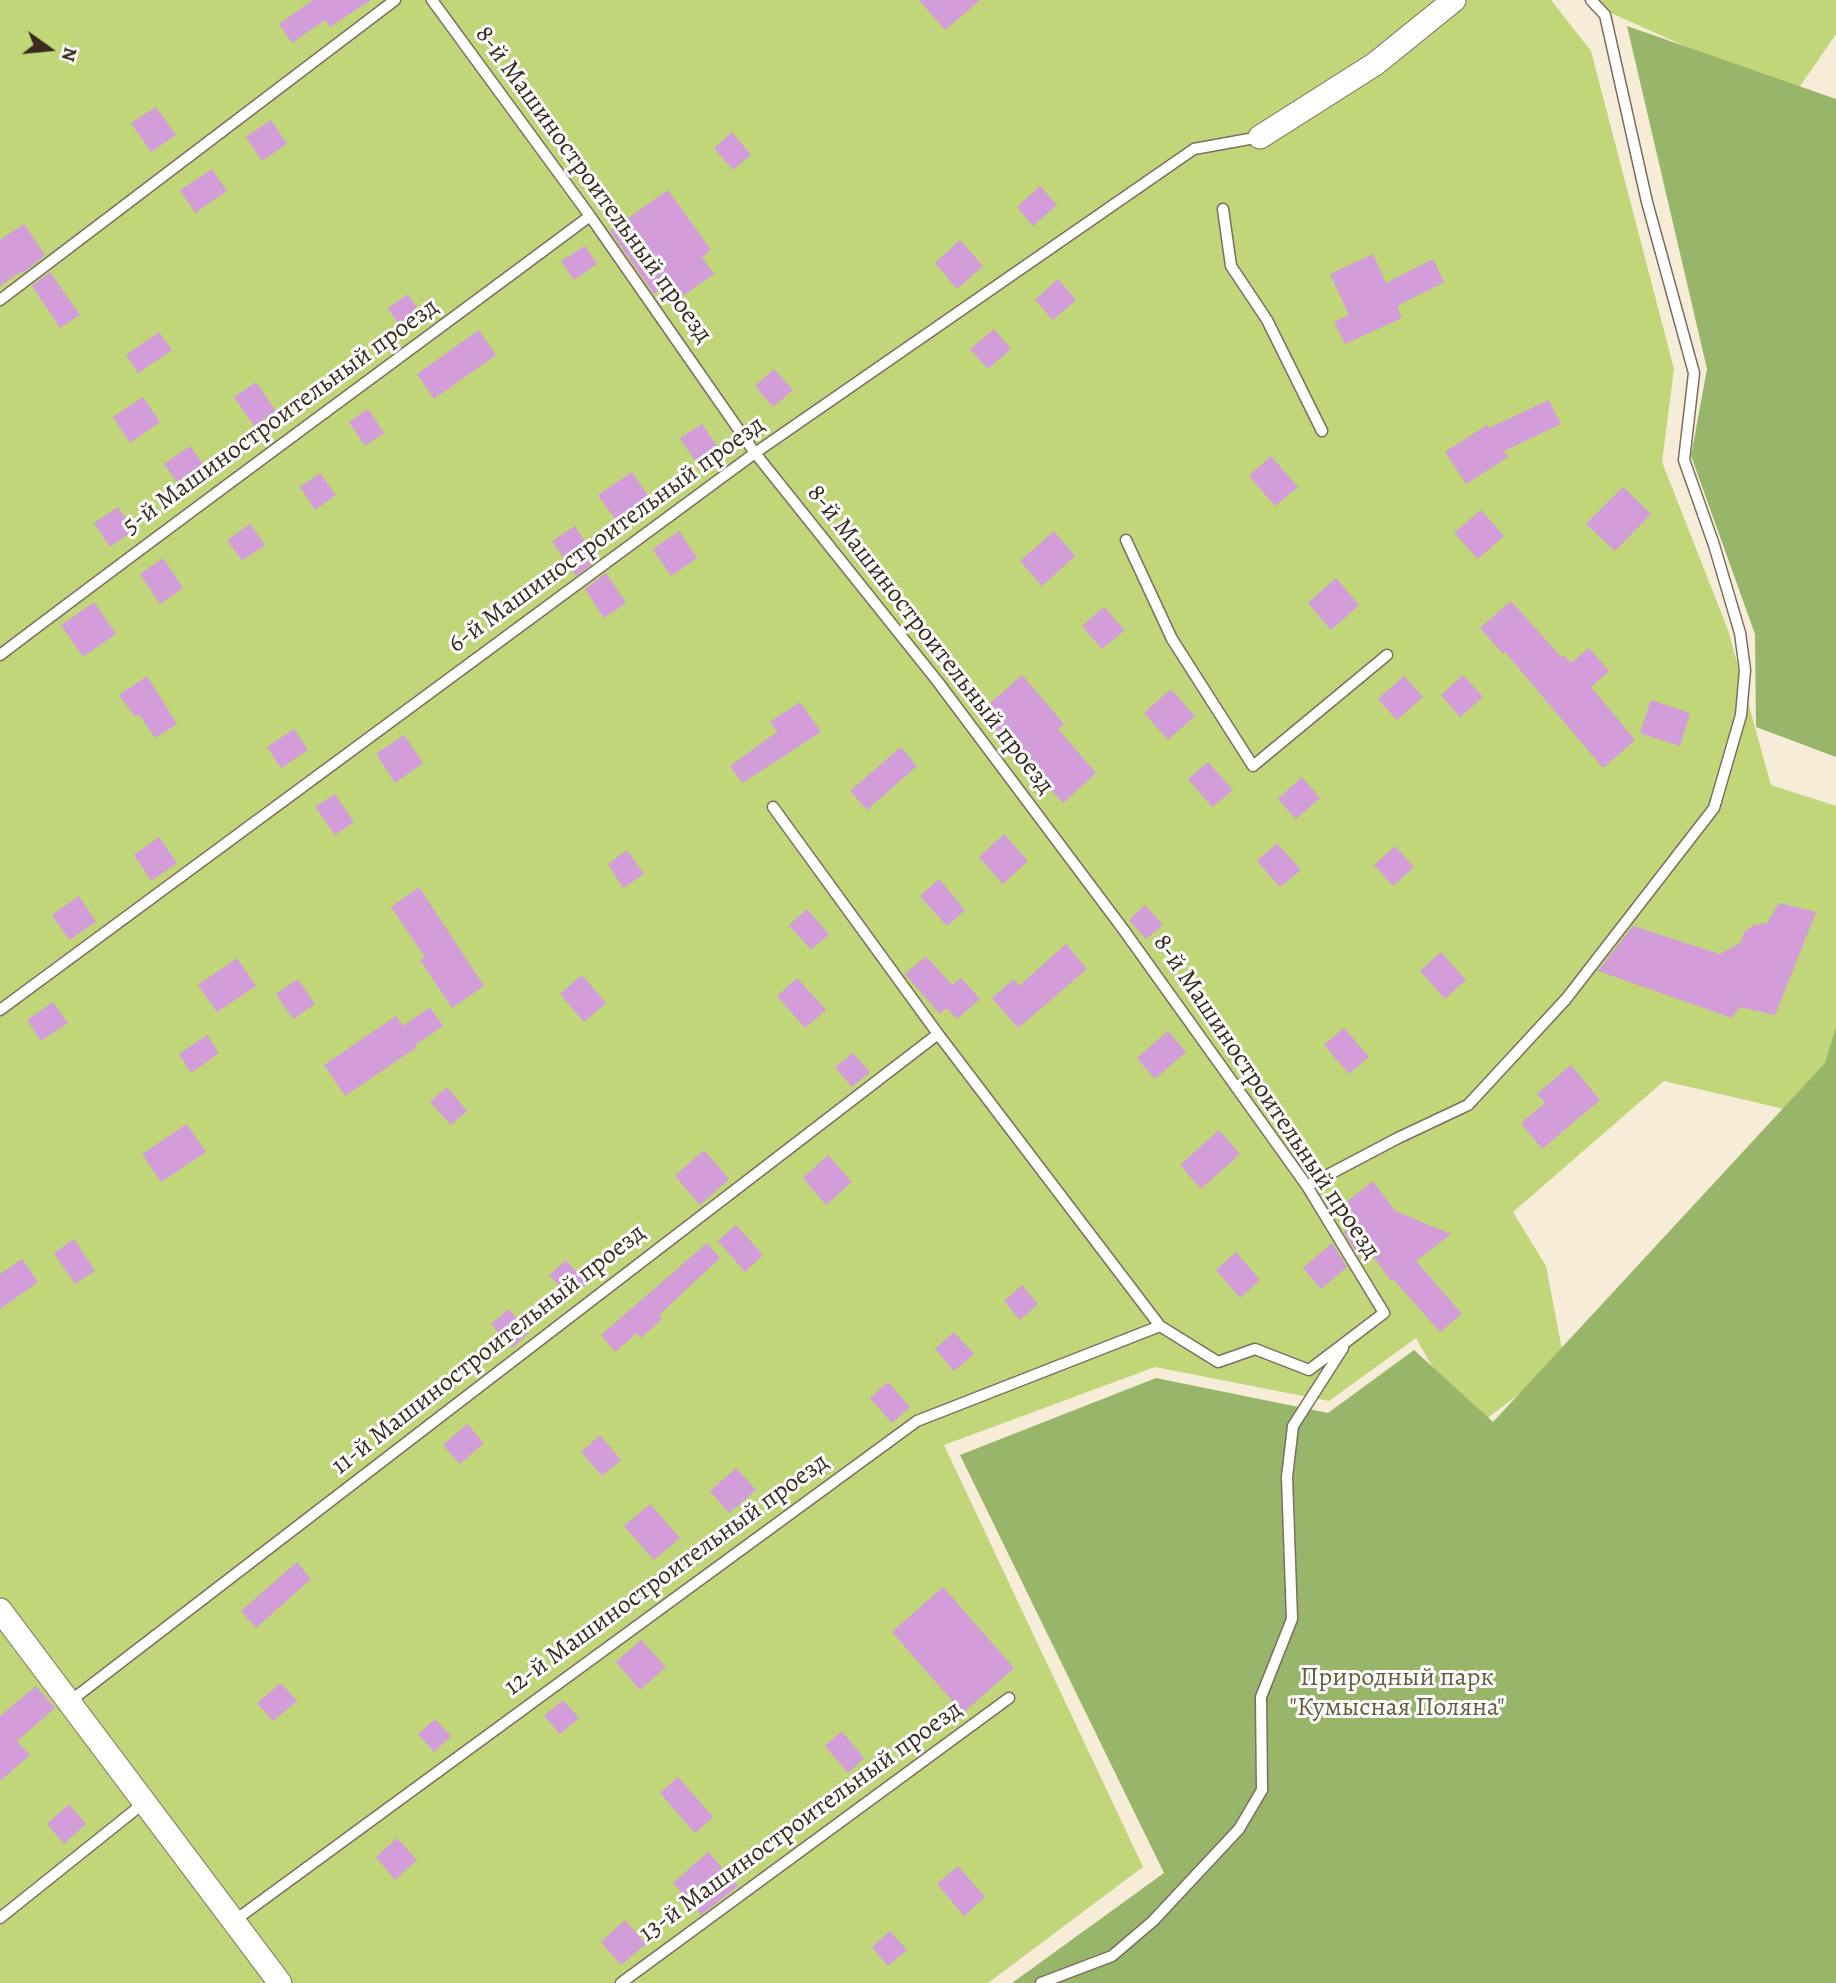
<!DOCTYPE html>
<html>
<head>
<meta charset="utf-8">
<style>
	body { margin:0 }
	#map { position:relative; width:1836px; height:1983px; overflow:hidden; background:#f6ecd8; font-family:Alegreya,serif }
	canvas { display:block }
	.north { position:absolute; left:14px; top:14px; width:70px; height:70px; -webkit-text-stroke:5px #fff; paint-order:stroke; rotate:105deg; font-size:19px; font-weight:700; line-height:28px; text-align:center; color:#3b2a1e }
	.north::after { content:''; display:block; margin:auto; width:24px; height:32px; background:#3b2a1e; clip-path:polygon(50% 0,100% 100%,50% 72%,0 100%) }
</style>
</head>
<body>
<div id="map">
<canvas width="1836" height="1983"></canvas>
<div class="north">N</div>
</div>
<script>
const ctx = document.querySelector('canvas').getContext('2d');
ctx.lineJoin = 'round';
function fillPath(path, color) { ctx.fillStyle = color; ctx.fill(path, 'evenodd'); }
function trace(path, color, width, dash) { ctx.strokeStyle = color; ctx.lineWidth = width; ctx.lineCap = dash ? 'butt' : 'round'; ctx.setLineDash(dash || []); ctx.stroke(path); }
function write(font, color, halo, rows, align = 'center') {
  ctx.font = font + ' Alegreya,serif'; ctx.lineWidth = 6; ctx.setLineDash([]); ctx.textBaseline = 'middle'; ctx.strokeStyle = halo; ctx.fillStyle = color; for (const [text, x, y, turn = 0] of rows) {
    ctx.save(); ctx.translate(x, y); ctx.rotate((+turn || 0) * Math.PI / 180); ctx.textAlign = isNaN(turn) ? turn : align; if (halo) ctx.strokeText(text, 0, 0); ctx.fillText(text, 0, 0); ctx.restore();
  }
}
fillPath(new Path2D(`
	M 0,0 L 1551,0 L 1591,51 L 1674,369 L 1662,462 L 1728,630 L 1771,785 L 1836,806 L 1836,1121 L 1664,1081 L 1513,1212 L 1546,1266 L 1564,1360 L 1469,1432 L 1416,1338 L 1329,1401 L 1155,1367 L 944,1445 L 1143,1867 L 988,1983 L 0,1983 Z
	M 1582,0 L 1836,0 L 1836,34 L 1794,95 Z`), '#c1d579');
fillPath(new Path2D(`
	M 1627,26 L 1836,99 L 1836,757 L 1756,727 L 1755,634 L 1691,456 L 1707,369 Z
	M 1836,1027 L 1836,1983 L 1012,1983 L 1164,1873 L 960,1455 L 1156,1378 L 1328,1413 L 1414,1350 L 1493,1422 L 1825,1063 Z`), '#98b669');
fillPath(new Path2D(`
	M 311,0 L 371,0 L 330,27 L 325,20 L 292,43 L 279,24 L 312,1 Z
	M 919,0 L 980,0 L 945,30 Z
	M 156,107 L 176,135 L 151,152 L 131,123 Z
	M 271,120 L 287,144 L 262,161 L 246,137 Z
	M 732,132 L 751,155 L 733,170 L 714,148 Z
	M 212,169 L 227,191 L 195,213 L 180,190 Z
	M 1040,186 L 1057,205 L 1033,226 L 1017,207 Z
	M 668,190 L 711,250 L 702,257 L 714,274 L 683,296 L 673,281 L 654,294 L 610,231 Z
	M 24,224 L 45,255 L 23,273 L 22,271 L 0,286 L 0,240 Z
	M 960,240 L 983,266 L 957,289 L 935,263 Z
	M 585,246 L 597,264 L 574,280 L 561,261 Z
	M 1373,254 L 1386,283 L 1433,259 L 1444,282 L 1397,306 L 1402,318 L 1345,344 L 1334,322 L 1349,315 L 1330,274 Z
	M 50,272 L 80,315 L 60,328 L 32,286 Z
	M 1058,279 L 1076,300 L 1053,320 L 1035,300 Z
	M 408,294 L 420,312 L 400,326 L 388,308 Z
	M 994,329 L 1011,349 L 988,369 L 970,349 Z
	M 479,330 L 496,355 L 434,399 L 417,374 Z
	M 159,332 L 172,350 L 138,373 L 126,355 Z
	M 774,369 L 793,390 L 773,407 L 755,386 Z
	M 256,382 L 276,411 L 254,426 L 234,397 Z
	M 143,397 L 160,422 L 130,443 L 113,417 Z
	M 1549,400 L 1561,424 L 1504,451 L 1508,457 L 1466,484 L 1445,452 L 1487,425 L 1489,428 Z
	M 368,409 L 384,433 L 365,446 L 349,422 Z
	M 702,424 L 717,446 L 695,461 L 680,438 Z
	M 190,446 L 203,464 L 177,482 L 164,464 Z
	M 1271,456 L 1298,487 L 1275,506 L 1249,476 Z
	M 632,472 L 648,496 L 615,519 L 598,495 Z
	M 320,473 L 336,495 L 315,510 L 300,487 Z
	M 1623,487 L 1651,514 L 1615,551 L 1586,524 Z
	M 118,507 L 134,530 L 110,547 L 94,523 Z
	M 1481,510 L 1504,536 L 1478,559 L 1454,533 Z
	M 250,524 L 265,545 L 242,561 L 227,540 Z
	M 575,526 L 597,560 L 576,576 L 552,541 Z
	M 679,531 L 697,558 L 671,576 L 653,549 Z
	M 1054,531 L 1075,556 L 1042,586 L 1020,561 Z
	M 163,558 L 183,588 L 160,604 L 140,574 Z
	M 606,573 L 626,603 L 604,618 L 585,589 Z
	M 1336,578 L 1359,605 L 1331,630 L 1308,603 Z
	M 1511,601 L 1561,657 L 1564,655 L 1571,663 L 1589,648 L 1609,671 L 1591,687 L 1635,740 L 1603,768 L 1505,652 L 1503,654 L 1480,628 Z
	M 94,602 L 116,634 L 83,657 L 61,625 Z
	M 1104,607 L 1125,630 L 1102,649 L 1082,626 Z
	M 1022,675 L 1064,724 L 1058,729 L 1096,773 L 1063,803 L 980,712 Z
	M 1463,675 L 1483,697 L 1460,717 L 1441,695 Z
	M 147,676 L 177,724 L 155,738 L 139,714 L 135,717 L 119,695 Z
	M 1404,676 L 1423,697 L 1397,720 L 1378,699 Z
	M 1171,689 L 1195,716 L 1168,740 L 1144,713 Z
	M 1651,700 L 1690,713 L 1680,746 L 1640,733 Z
	M 800,702 L 821,732 L 742,783 L 730,766 L 777,732 L 770,722 Z
	M 294,729 L 308,750 L 281,768 L 267,747 Z
	M 404,735 L 423,763 L 395,783 L 376,754 Z
	M 901,747 L 917,766 L 867,810 L 850,791 Z
	M 1208,762 L 1233,790 L 1212,807 L 1188,779 Z
	M 1302,777 L 1320,798 L 1296,819 L 1278,799 Z
	M 335,794 L 354,822 L 335,835 L 315,807 Z
	M 1004,834 L 1028,861 L 1003,884 L 979,857 Z
	M 159,837 L 177,863 L 151,881 L 134,855 Z
	M 1277,843 L 1301,870 L 1280,887 L 1257,861 Z
	M 1395,846 L 1414,867 L 1393,886 L 1374,865 Z
	M 627,850 L 644,874 L 623,888 L 608,864 Z
	M 939,879 L 965,910 L 947,926 L 920,896 Z
	M 419,887 L 484,986 L 452,1008 L 420,960 L 425,957 L 391,907 Z
	M 79,896 L 96,922 L 69,940 L 52,915 Z
	M 1779,903 L 1816,912 L 1775,1015 L 1740,1007 L 1732,1018 L 1598,971 L 1633,926 L 1720,954 L 1740,943 L 1745,931 L 1754,925 L 1767,923 Z
	M 1145,905 L 1163,925 L 1146,939 L 1129,920 Z
	M 807,909 L 829,934 L 811,950 L 789,925 Z
	M 1066,944 L 1087,969 L 1018,1028 L 992,998 L 1014,979 L 1019,986 Z
	M 1441,952 L 1466,980 L 1445,999 L 1420,971 Z
	M 926,956 L 952,985 L 961,978 L 980,999 L 957,1019 L 947,1008 L 940,1014 L 905,974 Z
	M 237,958 L 256,986 L 217,1012 L 198,985 Z
	M 582,975 L 606,1003 L 584,1022 L 560,994 Z
	M 797,978 L 826,1010 L 805,1028 L 777,996 Z
	M 298,979 L 315,1004 L 293,1019 L 276,994 Z
	M 53,1002 L 68,1023 L 41,1041 L 27,1020 Z
	M 430,1007 L 443,1026 L 415,1045 L 417,1047 L 345,1096 L 324,1065 L 396,1016 L 403,1026 Z
	M 1344,1028 L 1369,1057 L 1349,1074 L 1324,1045 Z
	M 1168,1031 L 1186,1052 L 1155,1079 L 1137,1058 Z
	M 207,1035 L 219,1053 L 191,1073 L 179,1054 Z
	M 853,1053 L 870,1072 L 852,1087 L 835,1067 Z
	M 1571,1065 L 1600,1100 L 1542,1149 L 1521,1123 L 1545,1103 L 1537,1094 Z
	M 447,1087 L 467,1111 L 451,1125 L 430,1102 Z
	M 187,1124 L 206,1152 L 161,1182 L 142,1154 Z
	M 1219,1130 L 1240,1154 L 1201,1189 L 1180,1165 Z
	M 704,1150 L 729,1179 L 700,1205 L 675,1176 Z
	M 828,1155 L 852,1182 L 826,1205 L 803,1178 Z
	M 1373,1181 L 1395,1211 L 1451,1234 L 1416,1261 L 1462,1314 L 1440,1332 L 1393,1279 L 1391,1281 L 1368,1249 L 1359,1257 L 1344,1232 L 1352,1226 L 1339,1208 Z
	M 736,1225 L 763,1255 L 745,1272 L 718,1241 Z
	M 74,1239 L 95,1271 L 75,1284 L 54,1253 Z
	M 707,1243 L 720,1258 L 659,1315 L 662,1319 L 641,1338 L 637,1333 L 615,1352 L 601,1335 Z
	M 1332,1243 L 1347,1267 L 1321,1289 L 1303,1268 Z
	M 1236,1252 L 1260,1280 L 1240,1298 L 1216,1270 Z
	M 22,1259 L 38,1282 L 0,1309 L 0,1274 Z
	M 566,1260 L 587,1284 L 570,1298 L 549,1275 Z
	M 1022,1285 L 1038,1304 L 1020,1320 L 1004,1301 Z
	M 509,1309 L 529,1333 L 512,1348 L 491,1324 Z
	M 954,1332 L 974,1354 L 954,1371 L 935,1349 Z
	M 888,1382 L 910,1407 L 892,1423 L 870,1398 Z
	M 467,1424 L 484,1443 L 460,1464 L 443,1445 Z
	M 600,1435 L 621,1460 L 602,1476 L 581,1452 Z
	M 736,1468 L 756,1490 L 729,1513 L 710,1491 Z
	M 650,1504 L 680,1538 L 654,1560 L 624,1526 Z
	M 297,1562 L 311,1579 L 256,1628 L 241,1611 Z
	M 943,1587 L 1014,1668 L 963,1713 L 892,1632 Z
	M 641,1640 L 666,1667 L 640,1690 L 616,1662 Z
	M 281,1683 L 297,1701 L 273,1721 L 257,1703 Z
	M 36,1686 L 55,1708 L 17,1741 L 30,1755 L 0,1781 L 0,1716 Z
	M 563,1700 L 579,1718 L 560,1734 L 544,1716 Z
	M 435,1719 L 451,1736 L 434,1752 L 418,1734 Z
	M 842,1731 L 864,1758 L 848,1773 L 825,1746 Z
	M 678,1777 L 713,1817 L 695,1833 L 660,1793 Z
	M 69,1804 L 86,1824 L 64,1844 L 47,1824 Z
	M 397,1838 L 417,1860 L 395,1880 L 376,1857 Z
	M 708,1852 L 738,1886 L 701,1915 L 673,1883 Z
	M 958,1866 L 985,1897 L 964,1916 L 937,1884 Z
	M 625,1920 L 646,1944 L 621,1965 L 601,1942 Z
	M 890,1931 L 907,1950 L 888,1966 L 872,1947 Z`), '#d29dd9');
const service = new Path2D(`
	M 432,0 L 590,216 L 755,453 L 938,682 L 1123,929 L 1307,1186 L 1384,1313 L 1309,1370 L 1255,1349 L 1218,1362 L 1160,1326 L 938,1034 L 773,807
	M 1223,209 L 1231,266 L 1267,320 L 1322,431
	M 0,300 L 395,0
	M 1126,540 L 1172,639 L 1253,766 L 1387,655
	M 0,655 C 195,507 393,363 590,216
	M 0,1010 L 755,453 L 1194,149 L 1260,137
	M 1307,1186 L 1398,1138 L 1468,1105 L 1566,999 L 1714,808 L 1741,715 L 1745,670 L 1740,633 L 1714,545 L 1684,460 L 1694,373 L 1647,202 L 1605,15 L 1591,0
	M 69,1702 L 938,1034
	M 0,1918 L 145,1802
	M 234,1921 L 917,1421 L 1160,1326
	M 621,1983 L 1009,1698
	M 1041,1983 L 1112,1956 L 1153,1921 L 1239,1829 L 1262,1790 L 1261,1697 L 1292,1619 L 1287,1477 L 1293,1426 L 1343,1348`);
const minor = new Path2D(`
	M 1260,137 L 1375,64 L 1454,0
	M 0,1610 L 280,1983`);
trace(service, '#7c6e5f', 13);
trace(minor, '#7c6e5f', 25);
trace(service, '#fff', 10);
trace(minor, '#fff', 23);
write('26px', '#3b2a1e', '#fff', [
	["8-й Машиностроительный проезд",593,185,54],
	["5-й Машиностроительный проезд",281,417,-36],
	["6-й Машиностроительный проезд",607,535,-36],
	["8-й Машиностроительный проезд",930,640,52],
	["8-й Машиностроительный проезд",1266,1097,56],
	["11-й Машиностроительный проезд",489,1350,-38],
	["12-й Машиностроительный проезд",667,1575,-36],
	["13-й Машиностроительный проезд",801,1822,-36]
]);
write('26px', '#635d39', '#fff', [
	["Природный парк",1397,1679],
	["\"Кумысная Поляна\"",1397,1709]
]);
</script>
</body>
</html>
